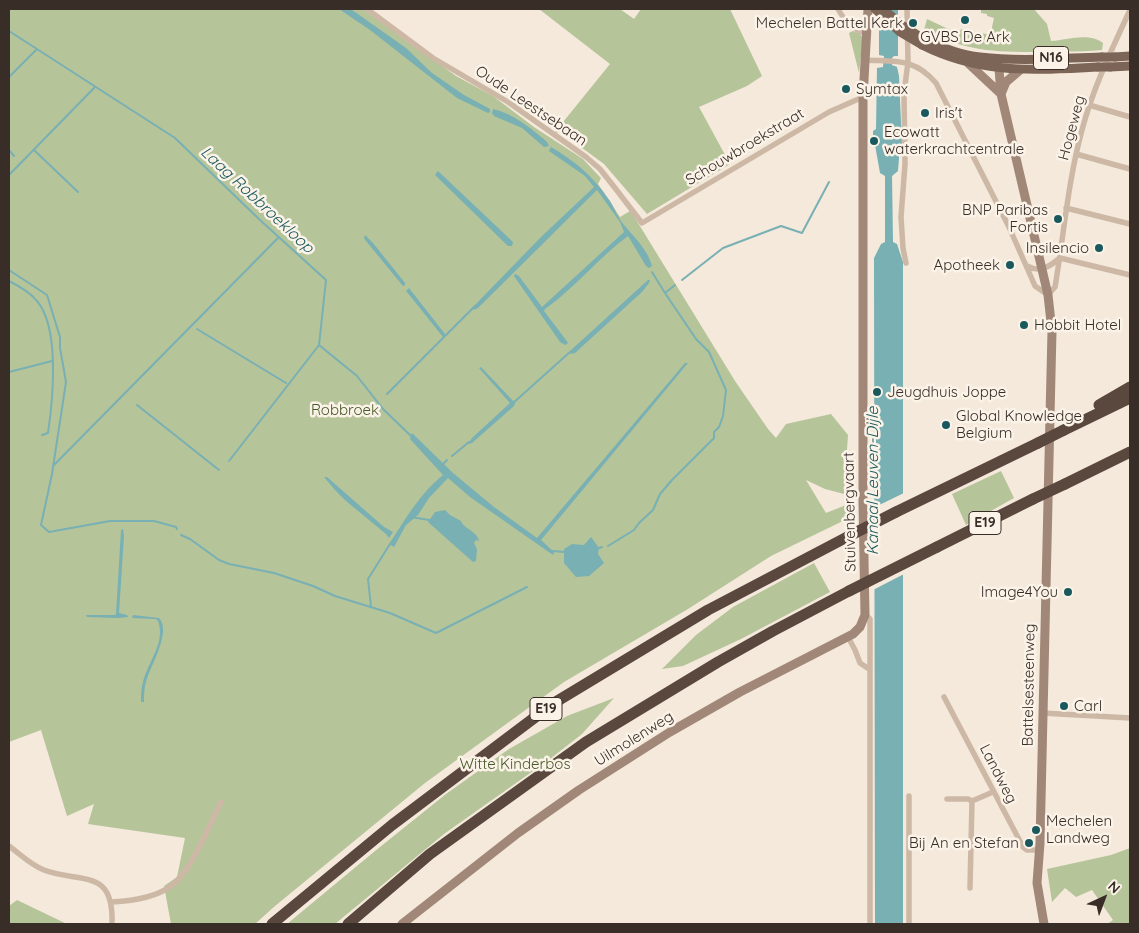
<!DOCTYPE html>
<html>
<head>
<meta charset="utf-8">
<style>
	body { margin:0 }
	#map { position:relative; width:1139px; height:933px; overflow:hidden; background:#f4e9db; font-family:Quicksand,sans-serif }
	canvas { display:block }
	.frame { position:absolute; inset:0; border:10px solid #392d28; pointer-events:none }
	.north { position:absolute; left:1079px; top:873px; width:50px; height:50px; -webkit-text-stroke:4px #fbf3e8; paint-order:stroke; rotate:43deg; font-size:14px; font-weight:700; line-height:20px; text-align:center; color:#392d28 }
	.north::after { content:''; display:block; margin:auto; width:18px; height:22px; background:#392d28; clip-path:polygon(50% 0,100% 100%,50% 72%,0 100%) }
</style>
</head>
<body>
<div id="map">
<canvas width="1139" height="933"></canvas>
<div class="frame"></div>
<div class="north">N</div>
</div>
<script>
const ctx = document.querySelector('canvas').getContext('2d');
ctx.lineJoin = 'round';
function fillPath(path, color) { ctx.fillStyle = color; ctx.fill(path, 'evenodd'); }
function trace(path, color, width, dash) { ctx.strokeStyle = color; ctx.lineWidth = width; ctx.lineCap = dash ? 'butt' : 'round'; ctx.setLineDash(dash || []); ctx.stroke(path); }
function write(font, color, halo, rows, align = 'center') {
  ctx.font = font + ' Quicksand,sans-serif'; ctx.lineWidth = 5; ctx.setLineDash([]); ctx.textBaseline = 'middle'; ctx.strokeStyle = halo; ctx.fillStyle = color; for (const [text, x, y, turn = 0] of rows) {
    ctx.save(); ctx.translate(x, y); ctx.rotate((+turn || 0) * Math.PI / 180); ctx.textAlign = isNaN(turn) ? turn : align; if (halo) ctx.strokeText(text, 0, 0); ctx.fillText(text, 0, 0); ctx.restore();
  }
}
fillPath(new Path2D(`
	M 9,9 L 363,9 L 456,76 L 493,96 L 534,127 L 583,159 L 599,176 L 601,178 L 598,184 L 620,217 L 630,211 L 635,218 L 735,381 L 768,429 L 776,438 L 786,424 L 831,414 L 848,435 L 844,494 L 825,489 L 806,480 L 826,513 L 846,505 L 849,518 L 771,556 L 688,609 L 564,682 L 425,783 L 275,906 L 255,924 L 171,924 L 164,886 L 177,877 L 185,838 L 88,824 L 94,804 L 67,816 L 41,730 L 9,742 Z
	M 539,9 L 620,9 L 634,19 L 641,9 L 730,9 L 762,76 L 747,86 L 699,107 L 730,164 L 647,214 L 604,164 L 559,131 L 557,133 L 555,132 L 610,64 Z
	M 976,9 L 1034,9 L 1047,24 L 1051,41 C 1067,40 1089,32 1103,43 L 1102,50 C 1084,52 1066,51 1048,52 C 998,52 970,53 924,30 L 927,19 L 959,34 L 961,29 L 973,32 L 993,35 L 992,27 L 994,18 L 987,16 L 987,14 L 981,13 L 981,10 Z
	M 853,31 L 860,34 L 863,38 L 859,73 L 849,33 Z
	M 1001,471 L 1014,498 L 966,525 L 952,494 Z
	M 814,563 L 830,592 L 741,639 L 683,666 L 662,669 L 696,635 L 733,607 Z
	M 614,698 L 582,734 L 550,759 L 444,834 L 335,924 L 287,924 L 375,851 L 446,794 L 509,749 L 567,716 Z
	M 1130,848 L 1130,924 L 1107,924 L 1113,920 L 1092,890 L 1076,897 L 1065,888 L 1052,902 L 1047,869 L 1111,855 Z
	M 17,900 L 67,924 L 9,924 L 9,906 Z`), '#b6c49a');
fillPath(new Path2D(`
	M 339,9 L 350,9 L 355,12 L 406,48 L 432,73 L 464,95 L 490,109 L 490,112 L 488,113 L 457,98 L 370,30 Z
	M 879,9 L 898,9 L 898,56 L 894,56 L 892,58 L 892,65 L 897,67 L 899,76 L 902,145 L 900,145 L 898,171 L 892,176 L 893,242 L 897,244 L 903,262 L 903,924 L 875,924 L 874,258 L 881,244 L 885,242 C 885,220 885,198 885,176 L 880,173 L 875,145 L 876,139 L 873,139 L 873,131 L 876,129 L 877,68 L 883,67 L 884,56 L 879,55 Z
	M 493,109 C 514,114 531,128 547,142 L 549,146 L 544,147 L 522,128 L 494,116 L 492,113 Z
	M 551,147 C 576,162 593,176 610,201 C 615,209 618,218 624,225 C 634,237 648,250 652,266 L 649,268 L 646,266 L 628,236 C 598,258 575,288 545,309 L 544,311 L 566,340 L 568,343 L 565,345 L 560,342 L 514,276 L 515,274 L 519,276 L 542,307 L 624,232 L 620,222 L 597,190 L 478,308 L 473,310 L 474,306 L 540,238 L 594,187 L 585,176 L 549,151 Z
	M 438,171 L 513,242 L 512,246 L 508,246 L 435,175 Z
	M 365,235 L 373,243 L 405,283 L 405,285 L 403,286 L 366,241 L 364,238 Z
	M 648,280 L 650,280 L 649,283 L 642,292 L 575,353 L 571,354 L 570,351 Z
	M 409,288 L 445,334 L 443,337 L 411,297 L 406,291 Z
	M 685,363 L 688,363 L 541,540 L 554,552 L 553,555 L 470,497 L 448,478 L 429,498 L 418,515 L 406,525 L 394,547 L 389,544 C 405,520 420,493 443,475 L 410,439 L 412,433 L 453,473 L 494,507 L 537,538 Z
	M 481,367 L 515,403 L 514,406 L 472,443 L 468,444 L 472,438 L 510,403 L 479,368 Z
	M 324,477 L 327,477 L 384,527 L 393,532 L 389,538 L 386,534 L 346,501 L 335,490 Z
	M 445,510 L 450,515 L 461,521 C 464,529 477,531 479,541 L 476,540 L 474,543 L 477,549 L 476,561 L 473,562 L 428,522 L 435,512 Z
	M 123,529 L 124,536 L 119,613 L 127,615 L 128,617 L 118,618 L 87,617 L 86,615 L 115,615 L 116,614 L 121,530 Z
	M 591,537 L 599,548 L 598,554 L 604,563 L 589,576 L 576,577 L 564,563 L 564,549 L 572,544 L 584,545 Z
	M 133,615 L 159,618 C 172,632 150,666 146,682 C 144,688 144,695 144,702 L 141,702 C 141,695 141,688 143,682 C 148,661 166,643 158,621 L 156,619 L 132,618 Z`), '#78b0b4');
fillPath(new Path2D(`
	M 906,492 L 906,573 L 873,590 L 871,509 Z`), '#f4e9db');
trace(new Path2D(`
	M 9,31 L 175,138 L 260,220 L 326,280 L 319,345 L 357,376 L 383,409 L 411,436
	M 9,77 L 37,49
	M 9,150 L 14,156
	M 34,150 L 78,192
	M 9,175 L 95,87
	M 9,270 L 47,295 L 60,337 L 60,348 L 66,382 L 52,474 L 41,525 L 49,532 L 110,521 L 154,521 L 176,527 L 177,529
	M 652,272 L 665,293
	M 682,280 L 723,248 L 781,226 L 802,233 L 829,182
	M 9,281 C 19,286 30,292 37,301 C 60,328 53,399 48,433 L 42,435
	M 197,329 L 286,383
	M 9,372 L 52,361
	M 387,394 L 475,306
	M 512,404 L 570,352
	M 137,405 L 219,470
	M 452,456 L 469,442
	M 229,461 L 319,345
	M 442,465 L 447,460
	M 53,466 L 278,238
	M 411,517 L 429,520
	M 181,535 L 190,539 L 219,560 L 229,564 L 274,573 L 313,586 L 335,596 L 390,613 L 436,633 L 527,587
	M 608,546 L 634,530 L 639,523 L 653,510 L 660,494 L 672,480 L 714,438 L 714,432 L 719,427 L 723,416 L 726,390 L 709,352 L 696,339 L 665,293 L 675,285
	M 599,548 L 602,547
	M 553,551 L 564,552
	M 371,607 L 368,579 L 390,544`), '#78b0b4', 2);
trace(new Path2D(`
	M 367,9 L 433,58 L 508,102 L 586,157 L 600,169 L 615,188 L 642,223 L 829,112 L 863,97
	M 838,9 C 846,23 851,28 866,34
	M 864,60 C 895,62 914,57 936,83 L 1009,227 L 1035,286 L 1048,295 L 1055,287 C 1064,234 1068,181 1082,130 C 1093,88 1112,49 1130,10
	M 1089,105 L 1130,117
	M 1076,154 L 1130,169
	M 1066,208 L 1130,224
	M 1060,258 L 1130,275
	M 906,263 L 903,248 L 901,217 L 905,164 L 904,93 L 908,62 L 907,9
	M 1027,266 C 1040,273 1049,267 1060,258
	M 865,615 L 870,619 L 870,924
	M 848,637 L 855,650 L 860,663 L 869,669
	M 944,697 L 1023,847 L 1027,850 L 1040,850
	M 1042,713 L 1130,718
	M 909,796 L 909,924
	M 947,799 L 968,799 L 972,801
	M 9,846 C 20,854 31,865 44,870 C 81,884 114,867 112,924
	M 970,888 L 972,801 L 993,792
	M 112,902 C 131,901 155,898 171,886 C 193,869 208,827 221,802`), '#cdb8a6', 5.5);
trace(new Path2D(`
	M 969,64 L 1000,93
	M 999,69 L 1001,94 L 1048,295 L 1052,331 L 1040,843 L 1037,883 L 1044,924
	M 1001,94 L 1006,82 L 1020,70
	M 402,924 L 518,833 L 579,790 L 670,732 L 740,692 L 853,634 L 860,627 L 865,615 L 863,502 L 863,97 L 868,9`), '#a18777', 9);
trace(new Path2D(`
	M 922,38 C 940,47 959,55 980,57 C 1020,62 1062,58 1102,57
	M 922,45 C 982,75 1033,70 1098,67
	M 1115,57 L 1130,56
	M 1110,67 L 1130,66`), '#7c6457', 9);
trace(new Path2D(`
	M 1099,405 L 1130,387
	M 1064,430 L 1130,398
	M 1065,484 L 1130,452
	M 896,512 L 1038,443
	M 937,547 L 1033,499
	M 272,924 L 392,825 L 554,703 L 708,610 L 849,536
	M 348,924 L 430,854 L 586,742 L 718,662 L 773,631 L 849,591`), '#5a473e', 11);
trace(new Path2D(`
	M 875,9 L 900,32 L 922,45
	M 883,9 L 902,25 L 922,38
	M 1102,57 L 1115,57
	M 1098,67 L 1110,67`), '#7c6457', 9);
trace(new Path2D(`
	M 1038,443 L 1064,430
	M 1033,499 L 1065,484
	M 849,536 L 896,512
	M 849,591 L 937,547`), '#5a473e', 11);
for (const [x, y, r, color] of [
	[965,20,5,"#19595e"],
	[913,23,5,"#19595e"],
	[846,89,5,"#19595e"],
	[925,113,5,"#19595e"],
	[874,141,5,"#19595e"],
	[1058,219,5,"#19595e"],
	[1099,248,5,"#19595e"],
	[1010,265,5,"#19595e"],
	[1024,325,5,"#19595e"],
	[877,392,5,"#19595e"],
	[946,425,5,"#19595e"],
	[1068,592,5,"#19595e"],
	[1064,706,5,"#19595e"],
	[1036,830,5,"#19595e"],
	[1029,843,5,"#19595e"]
]) { const dot = new Path2D(); dot.arc(x, y, r, 0, 2 * Math.PI); ctx.fillStyle = color; ctx.fill(dot); trace(dot, '#fbf3e8', 2); }
for (const [x, y, w] of [
	[1051,58,35],
	[985,523,32],
	[546,709,32]
]) { const box = new Path2D(); box.roundRect(x - w / 2, y - 11.5, w, 23, 4); ctx.fillStyle = '#fbf3e8'; ctx.fill(box); trace(box, '#392d28', 1); }
write('bold 14px', '#392d28', null, [
	["N16",1051,58],
	["E19",985,523],
	["E19",546,709]
]);
write('15px', '#392d28', '#fbf3e8', [
	["Mechelen Battel Kerk",903,23,"right"],
	["GVBS De Ark",965,37,"center"],
	["Symtax",856,89],
	["Iris't",935,113],
	["Ecowatt",884,132],
	["waterkrachtcentrale",884,149],
	["BNP Paribas",1048,210,"right"],
	["Fortis",1048,227,"right"],
	["Insilencio",1089,248,"right"],
	["Apotheek",1000,265,"right"],
	["Hobbit Hotel",1034,325],
	["Jeugdhuis Joppe",887,392],
	["Global Knowledge",956,416],
	["Belgium",956,433],
	["Image4You",1058,592,"right"],
	["Carl",1074,706],
	["Mechelen",1046,821],
	["Landweg",1046,838],
	["Bij An en Stefan",1019,843,"right"]
], 'left');
write('15px', '#392d28', '#fbf3e8', [
	["Oude Leestsebaan",531,106,34],
	["Hogeweg",1072,128,-75],
	["Schouwbroekstraat",745,147,-31],
	["Stuivenbergvaart",850,512,-91],
	["Battelsesteenweg",1029,685,-89],
	["Uilmolenweg",634,739,-32],
	["Landweg",998,774,63]
]);
write('15px', '#475929', '#fbf3e8', [
	["Robbroek",345,410],
	["Witte Kinderbos",515,764]
]);
write('italic 16px', '#19595e', '#fbf3e8', [
	["Laag Robbroekloop",257,200,43],
	["Kanaal Leuven-Dijle",873,481,-90]
]);
</script>
</body>
</html>
